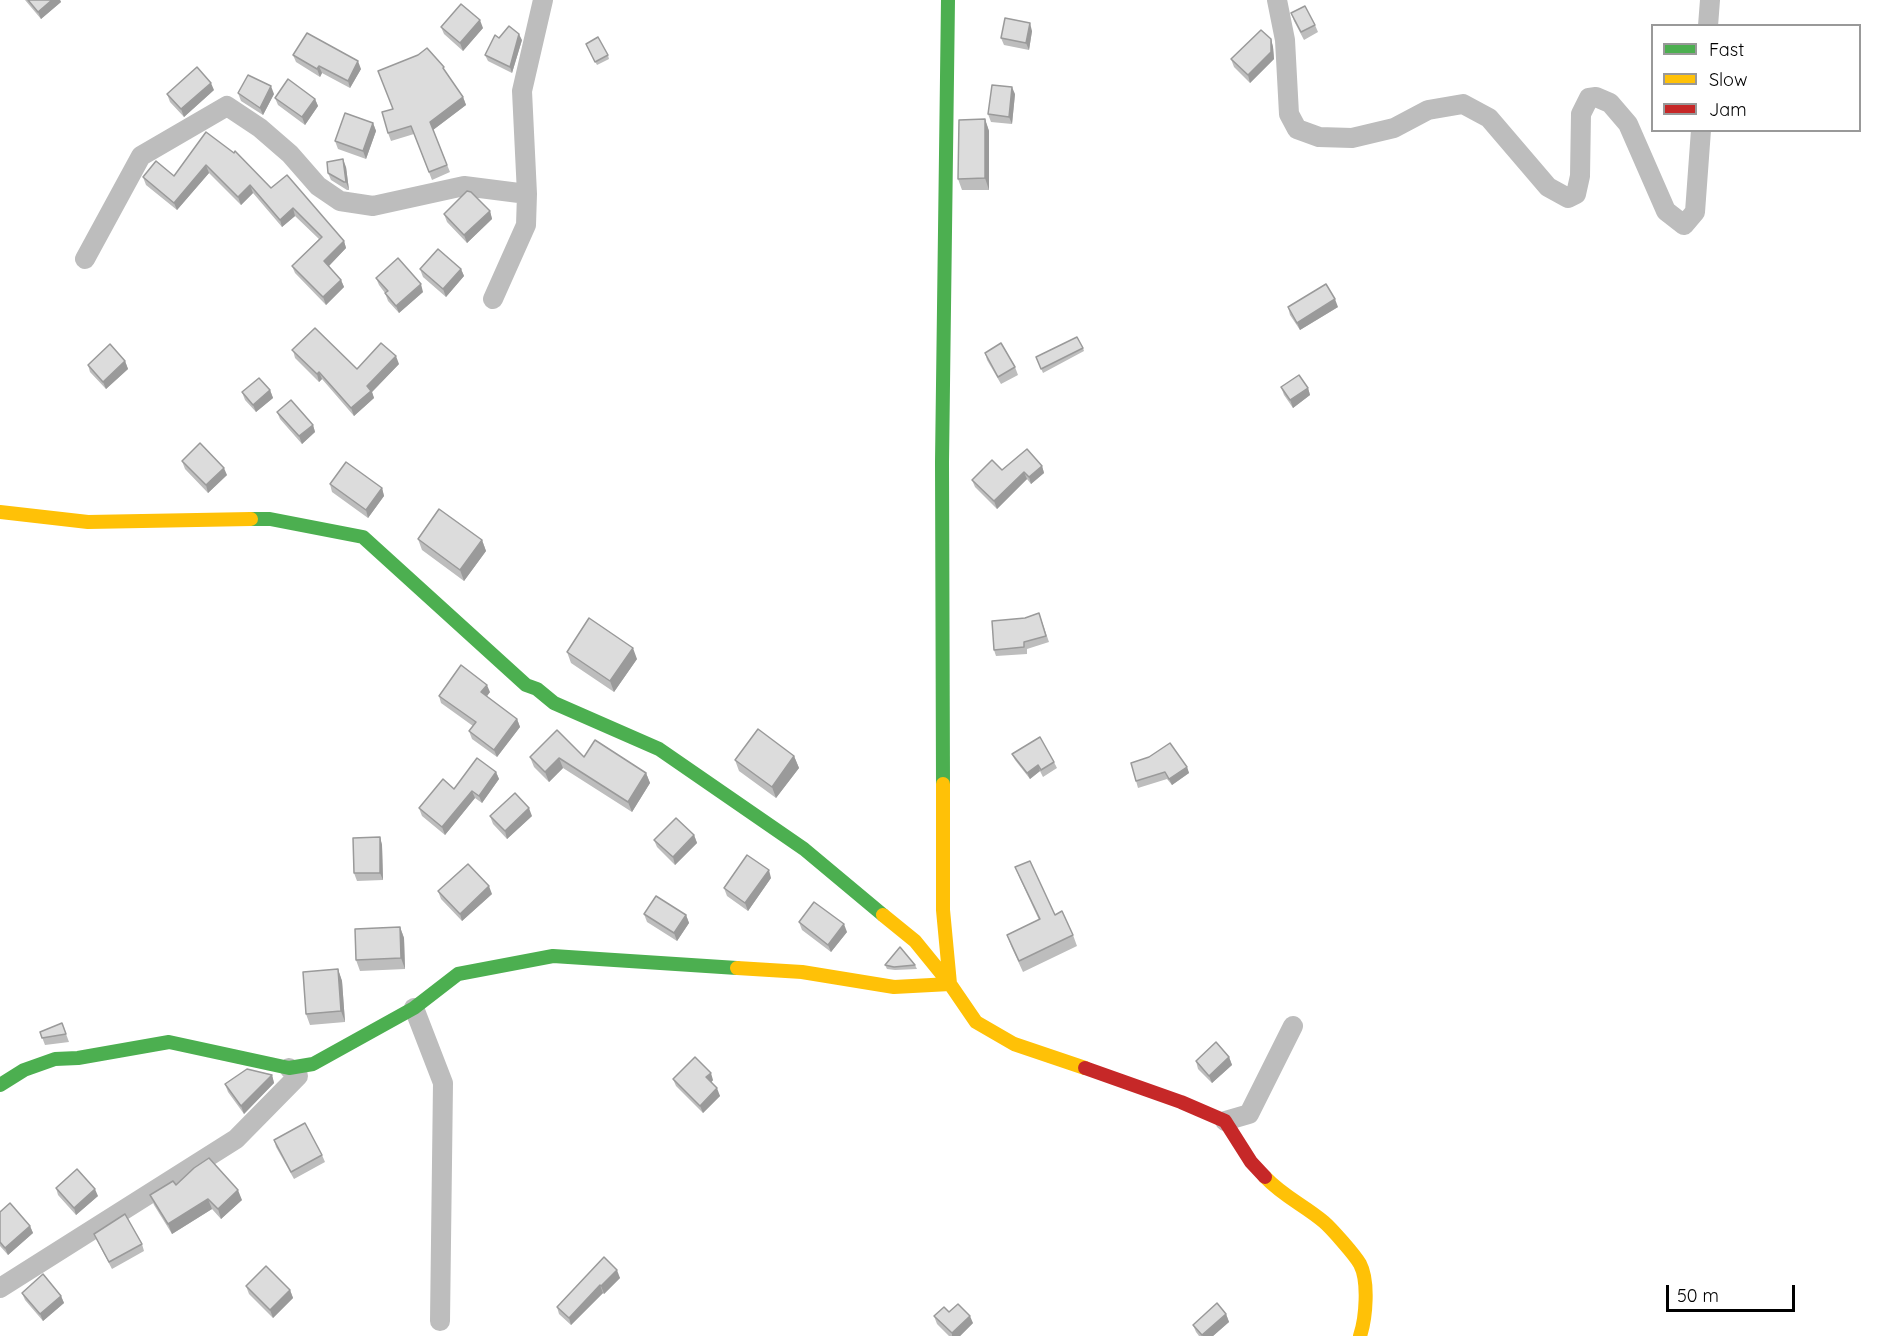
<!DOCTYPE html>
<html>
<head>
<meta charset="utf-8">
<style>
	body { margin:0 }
	#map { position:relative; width:1885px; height:1336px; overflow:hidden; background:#fff; font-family:Quicksand,sans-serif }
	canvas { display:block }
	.legend { position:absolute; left:1651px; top:24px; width:210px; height:108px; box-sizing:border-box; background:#fff; border:2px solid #999; margin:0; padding:8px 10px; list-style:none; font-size:18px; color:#000 }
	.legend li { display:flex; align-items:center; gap:12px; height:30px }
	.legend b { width:30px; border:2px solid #999 }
	.scale { position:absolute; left:1666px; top:1285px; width:129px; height:27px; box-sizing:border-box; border:3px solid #000; border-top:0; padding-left:8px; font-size:18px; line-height:21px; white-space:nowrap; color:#000; -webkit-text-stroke:4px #fff; paint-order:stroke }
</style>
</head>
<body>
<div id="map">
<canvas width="1885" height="1336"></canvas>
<ul class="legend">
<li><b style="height:8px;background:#4caf50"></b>Fast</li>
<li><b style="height:8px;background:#ffc107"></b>Slow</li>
<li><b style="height:8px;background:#c62828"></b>Jam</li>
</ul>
<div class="scale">50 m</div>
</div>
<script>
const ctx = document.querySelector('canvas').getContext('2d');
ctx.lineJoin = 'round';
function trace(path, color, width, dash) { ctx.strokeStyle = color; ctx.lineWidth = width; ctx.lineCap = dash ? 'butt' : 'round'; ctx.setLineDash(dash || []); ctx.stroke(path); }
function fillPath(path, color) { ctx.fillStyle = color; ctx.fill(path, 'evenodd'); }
trace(new Path2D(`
	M 1277,0 L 1285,40 L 1289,114 L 1297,129 L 1319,137 L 1352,138 L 1394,128 L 1428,110 L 1463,104 L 1489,118 L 1548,187 L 1568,198 L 1576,194 L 1580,176 L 1581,114 L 1589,98 L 1596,97 L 1610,103 L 1628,124 L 1666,211 L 1684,225 L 1695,212 L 1701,130
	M 1708,26 L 1710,0
	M 85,259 L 141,156 L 227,106 L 260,128 L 290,154 L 318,186 L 340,201 L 373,206 L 464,186 L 527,194
	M 493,299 L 526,225 L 527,194 L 522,91 L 543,0
	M 414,1008 L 443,1083 L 440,1321
	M 1225,1121 L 1249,1114 L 1293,1026
	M 0,1288 L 236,1139 L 298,1076 L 289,1068`), '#bdbdbd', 20);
trace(new Path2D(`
	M 251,519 L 270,519 L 363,537 L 526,685 L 537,689 L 554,703 L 659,749 L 804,849 L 883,915
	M 943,784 L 942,462 L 948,0
	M 0,1085 L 24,1070 L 55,1059 L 78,1058 L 169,1042 L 289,1068 L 313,1064 L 414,1008 L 458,974 L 553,956 L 737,968`), '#4caf50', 14);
trace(new Path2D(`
	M 0,512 L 88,522 L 251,519
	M 943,784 L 943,910 L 950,984 L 976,1022 L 1014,1044 L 1085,1068
	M 737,968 L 802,972 L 894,987 L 950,984 L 915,941 L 883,915
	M 1265,1177 C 1284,1197 1304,1205 1324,1222 C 1331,1228 1355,1255 1360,1264 C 1369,1281 1366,1318 1360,1336`), '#ffc107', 14);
trace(new Path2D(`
	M 1085,1068 L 1181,1102 L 1225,1121 L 1251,1162 L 1265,1177`), '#c62828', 14);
fillPath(new Path2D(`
	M 25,0 L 60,0 L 61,2 L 41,19 Z
	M 1291,13 L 1315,25 L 1318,32 L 1304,40 L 1294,21 Z
	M 441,27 L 483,28 L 463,51 L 444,34 Z
	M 1032,31 L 1029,50 L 1004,45 L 1001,38 Z
	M 1271,39 L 1273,47 L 1274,59 L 1250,83 L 1234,67 L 1231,59 Z
	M 522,40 L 512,73 L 488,61 L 485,55 Z
	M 586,44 L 608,55 L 609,59 L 597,65 Z
	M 293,55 L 361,69 L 350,88 L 322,73 L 320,77 L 296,62 Z
	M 446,73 L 463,97 L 466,105 L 433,130 L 450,172 L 432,180 L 414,134 L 391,141 L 388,133 L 393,109 Z
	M 214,90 L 184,117 L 170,102 L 167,94 Z
	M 238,93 L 274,94 L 263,115 L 241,101 Z
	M 1015,94 L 1012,124 L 991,122 L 988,114 Z
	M 275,98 L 315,99 L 318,106 L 305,125 L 278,105 Z
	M 985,119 L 989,131 L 989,190 L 962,190 L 958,179 Z
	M 373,123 L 376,131 L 366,159 L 338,149 L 335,141 Z
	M 206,132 L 271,188 L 344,241 L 346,248 L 329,266 L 341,280 L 344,287 L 326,305 L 295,273 L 292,266 L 319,239 L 295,216 L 282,227 L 253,193 L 241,205 L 209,173 L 177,210 L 146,185 L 143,177 L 174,176 Z
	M 346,167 L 349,190 L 347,190 L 331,180 L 328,173 Z
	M 490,211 L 492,219 L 467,243 L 447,222 L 444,214 Z
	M 420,269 L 461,269 L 464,276 L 446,297 L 423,277 Z
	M 376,278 L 423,292 L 399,313 L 388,301 L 385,293 L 379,285 Z
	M 1288,307 L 1338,307 L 1300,330 L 1290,315 Z
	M 1083,348 L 1084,351 L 1043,373 L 1036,357 Z
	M 293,350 L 357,369 L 399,364 L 372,392 L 374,398 L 354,416 L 322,379 L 319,382 L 295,358 Z
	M 985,353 L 1015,367 L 1018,375 L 1001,384 L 987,360 Z
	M 125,361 L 128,369 L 106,389 L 90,372 L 88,365 Z
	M 1281,387 L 1308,388 L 1310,395 L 1293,408 L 1284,395 Z
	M 270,390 L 273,398 L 256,412 L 245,400 L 242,392 Z
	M 277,412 L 313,425 L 315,432 L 302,444 L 280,419 Z
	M 182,461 L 227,475 L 208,493 L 185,469 Z
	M 1042,466 L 1044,473 L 1031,484 L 1027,479 L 997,509 L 975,487 L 972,480 L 1002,470 Z
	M 330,484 L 382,488 L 384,496 L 368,518 L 332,492 Z
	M 418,539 L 482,540 L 486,551 L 464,581 L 422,550 Z
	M 1039,613 L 1049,642 L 1027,649 L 1027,654 L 996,656 L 994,650 L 1025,618 Z
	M 567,652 L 637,659 L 614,692 L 571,663 Z
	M 490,692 L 487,696 L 517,719 L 520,727 L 497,757 L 472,739 L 469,731 L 473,726 L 441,703 L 439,696 Z
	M 1012,754 L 1054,762 L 1057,768 L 1043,777 L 1040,771 L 1030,779 L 1015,760 Z
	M 794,756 L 799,768 L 776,798 L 739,771 L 735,760 Z
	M 530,757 L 584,757 L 646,773 L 650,783 L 632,812 L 563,768 L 549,782 L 534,767 Z
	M 1131,763 L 1187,767 L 1189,773 L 1172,785 L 1167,779 L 1138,788 Z
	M 496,772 L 499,779 L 482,803 L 475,798 L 445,835 L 422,816 L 419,808 L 454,789 Z
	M 490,816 L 532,816 L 507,839 L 493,824 Z
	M 694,835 L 697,843 L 675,865 L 657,847 L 654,840 Z
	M 380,837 L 382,845 L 383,880 L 357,881 L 354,873 Z
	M 1015,867 L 1073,935 L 1077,946 L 1023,972 L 1011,946 L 1007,935 L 1039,920 L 1020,879 Z
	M 771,878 L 748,911 L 727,896 L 724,888 Z
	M 438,891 L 492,894 L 462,921 L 441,899 Z
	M 644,914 L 686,915 L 689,923 L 677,941 L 647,922 Z
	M 799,922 L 847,932 L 831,952 L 802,930 Z
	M 400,927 L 404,938 L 405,969 L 360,971 L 356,960 Z
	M 885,965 L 915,965 L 917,969 L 895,970 L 887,969 Z
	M 338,969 L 342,981 L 345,1022 L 310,1025 L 306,1014 Z
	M 62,1023 L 69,1042 L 45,1045 L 40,1032 Z
	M 1229,1057 L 1232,1065 L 1212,1083 L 1198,1069 L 1196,1061 Z
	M 272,1075 L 274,1083 L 244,1114 L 228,1092 L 225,1084 Z
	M 673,1079 L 713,1080 L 711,1083 L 720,1096 L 703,1113 L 676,1086 Z
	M 274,1140 L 322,1155 L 325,1162 L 294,1179 L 276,1147 Z
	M 176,1185 L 242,1200 L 221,1219 L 212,1209 L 172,1234 L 154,1205 L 150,1195 Z
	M 56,1188 L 98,1196 L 76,1215 L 58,1195 Z
	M 0,1212 L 30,1226 L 33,1233 L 8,1255 L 0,1246 Z
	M 94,1234 L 142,1244 L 144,1251 L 112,1269 L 97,1241 Z
	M 604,1257 L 620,1278 L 604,1294 L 603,1293 L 571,1325 L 559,1314 L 557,1307 Z
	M 246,1286 L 290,1290 L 293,1298 L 273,1318 L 249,1294 Z
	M 22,1293 L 61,1296 L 64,1303 L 43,1321 L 25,1300 Z
	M 949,1312 L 973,1323 L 960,1336 L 949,1336 L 937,1324 L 934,1316 Z
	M 1226,1314 L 1229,1322 L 1213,1336 L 1199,1336 L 1196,1332 L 1193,1325 Z`), '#bdbdbd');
fillPath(new Path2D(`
	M 52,0 L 60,0 L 61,2 L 41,19 L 38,12 Z
	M 480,20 L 483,28 L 463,51 L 460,43 Z
	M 1030,23 L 1032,31 L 1029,50 L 1026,43 Z
	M 519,34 L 522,40 L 512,73 L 510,67 Z
	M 1271,39 L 1273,47 L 1274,59 L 1250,83 L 1248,75 Z
	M 358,61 L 361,69 L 350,88 L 348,81 Z
	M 319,66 L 322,73 L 320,77 L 317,69 Z
	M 211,83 L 214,90 L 184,117 L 181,109 Z
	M 271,86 L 274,94 L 263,115 L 260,108 Z
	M 1012,87 L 1015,94 L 1012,124 L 1009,117 Z
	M 463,97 L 466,105 L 433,130 L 430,122 Z
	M 315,99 L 318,106 L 305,125 L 302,117 Z
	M 985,119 L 989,131 L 989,190 L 985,178 Z
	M 373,123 L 376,131 L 366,159 L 363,151 Z
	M 343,159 L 346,167 L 349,190 L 346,182 Z
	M 206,165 L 209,173 L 177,210 L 174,203 Z
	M 250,185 L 253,193 L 241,205 L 238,197 Z
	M 293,208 L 295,216 L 282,227 L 280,220 Z
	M 490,211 L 492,219 L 467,243 L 464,235 Z
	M 344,241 L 346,248 L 326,269 L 324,261 Z
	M 461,269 L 464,276 L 446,297 L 443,289 Z
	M 341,280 L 344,287 L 326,305 L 323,297 Z
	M 421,284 L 423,292 L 399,313 L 396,306 Z
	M 1335,299 L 1338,307 L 1300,330 L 1297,323 Z
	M 396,356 L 399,364 L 372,392 L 374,398 L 354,416 L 351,408 L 367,386 Z
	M 125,361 L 128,369 L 106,389 L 103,382 Z
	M 319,372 L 322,379 L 319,382 L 317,374 Z
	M 1308,388 L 1310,395 L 1293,408 L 1290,400 Z
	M 270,390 L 273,398 L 256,412 L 253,405 Z
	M 313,425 L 315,432 L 302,444 L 299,436 Z
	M 1042,466 L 1044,473 L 1031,484 L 1029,477 Z
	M 224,468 L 227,475 L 208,493 L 206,485 Z
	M 1024,472 L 1027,479 L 997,509 L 994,501 Z
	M 382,488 L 384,496 L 368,518 L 366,510 Z
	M 482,540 L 486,551 L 464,581 L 460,570 Z
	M 633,648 L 637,659 L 614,692 L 610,681 Z
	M 487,685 L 490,692 L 484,700 L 481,692 Z
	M 517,719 L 520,727 L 497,757 L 494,750 Z
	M 794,756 L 799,768 L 776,798 L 772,787 Z
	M 559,758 L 563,768 L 549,782 L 545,772 Z
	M 1038,765 L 1040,771 L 1030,779 L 1027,773 Z
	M 1187,767 L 1189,773 L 1172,785 L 1169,779 Z
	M 496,772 L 499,779 L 482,803 L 479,796 Z
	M 646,773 L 650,783 L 632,812 L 628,802 Z
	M 472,791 L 475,798 L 445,835 L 442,827 Z
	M 529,808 L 532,816 L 507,839 L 505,831 Z
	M 694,835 L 697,843 L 675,865 L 673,857 Z
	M 380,837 L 382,845 L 383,880 L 380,873 Z
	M 769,870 L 771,878 L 748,911 L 745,903 Z
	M 489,886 L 492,894 L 462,921 L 460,914 Z
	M 686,915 L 689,923 L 677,941 L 674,933 Z
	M 844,924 L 847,932 L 831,952 L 828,945 Z
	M 400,927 L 404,938 L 405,969 L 401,958 Z
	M 338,969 L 342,981 L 345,1022 L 341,1011 Z
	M 1229,1057 L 1232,1065 L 1212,1083 L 1209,1076 Z
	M 711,1073 L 713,1080 L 709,1085 L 706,1077 Z
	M 272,1075 L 274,1083 L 244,1114 L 241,1106 Z
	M 717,1088 L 720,1096 L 703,1113 L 700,1106 Z
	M 95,1189 L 98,1196 L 76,1215 L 74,1208 Z
	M 238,1190 L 242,1200 L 221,1219 L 218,1209 Z
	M 208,1199 L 212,1209 L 172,1234 L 168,1224 Z
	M 30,1226 L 33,1233 L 8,1255 L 5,1248 Z
	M 617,1270 L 620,1278 L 604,1294 L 601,1286 Z
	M 600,1285 L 603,1293 L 571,1325 L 569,1318 Z
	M 290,1290 L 293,1298 L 273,1318 L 270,1310 Z
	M 61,1296 L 64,1303 L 43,1321 L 40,1314 Z
	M 1226,1314 L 1229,1322 L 1213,1336 L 1203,1336 L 1202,1335 Z
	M 970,1316 L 973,1323 L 960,1336 L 952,1336 L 952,1333 Z`), '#9a9a9a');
const building = new Path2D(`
	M 28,0 L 52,0 L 38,12 Z
	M 461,4 L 480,20 L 460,43 L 441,27 Z
	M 1305,6 L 1315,25 L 1301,32 L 1291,13 Z
	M 1005,18 L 1030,23 L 1026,43 L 1001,38 Z
	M 509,26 L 519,34 L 510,67 L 485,55 L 495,35 L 499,38 Z
	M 1261,30 L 1271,39 L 1271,52 L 1248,75 L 1231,59 Z
	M 307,33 L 358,61 L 348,81 L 319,66 L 317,69 L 293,55 Z
	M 598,37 L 608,55 L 595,62 L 586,44 Z
	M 427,48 L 444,67 L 443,68 L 463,97 L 430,122 L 447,165 L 429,172 L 411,126 L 388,133 L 382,112 L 393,109 L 378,71 L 418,55 Z
	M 197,67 L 211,83 L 181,109 L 167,94 Z
	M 248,75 L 271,86 L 260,108 L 238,93 Z
	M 288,79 L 315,99 L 302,117 L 275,98 Z
	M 992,85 L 1012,87 L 1009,117 L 988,114 Z
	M 345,113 L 373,123 L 363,151 L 335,141 Z
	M 985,119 L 985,178 L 958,179 L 959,120 Z
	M 206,132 L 234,153 L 235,151 L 271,188 L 287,175 L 344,241 L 324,261 L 341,280 L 323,297 L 292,266 L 322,237 L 293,208 L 280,220 L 250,185 L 238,197 L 206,165 L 174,203 L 143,177 L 156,161 L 174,176 Z
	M 343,159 L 346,182 L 344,182 L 328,173 L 327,162 Z
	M 467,191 L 471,192 L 490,211 L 464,235 L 444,214 Z
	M 438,249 L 461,269 L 443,289 L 420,269 Z
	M 398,258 L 421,284 L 396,306 L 385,293 L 388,291 L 376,278 Z
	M 1326,284 L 1335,299 L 1297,323 L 1288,307 Z
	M 315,328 L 357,369 L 381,343 L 396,356 L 367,386 L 371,391 L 351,408 L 319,372 L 317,374 L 292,350 Z
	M 1077,337 L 1083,348 L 1041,369 L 1036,357 Z
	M 1001,343 L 1015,367 L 998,377 L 985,353 Z
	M 110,344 L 125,361 L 103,382 L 88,365 Z
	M 1299,375 L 1308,388 L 1290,400 L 1281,387 Z
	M 259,378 L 270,390 L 253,405 L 242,392 Z
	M 291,400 L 313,425 L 299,436 L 277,412 Z
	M 200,443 L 224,468 L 206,485 L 182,461 Z
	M 1027,449 L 1042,466 L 1029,477 L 1024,472 L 994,501 L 972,480 L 992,460 L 1002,470 Z
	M 346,462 L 382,488 L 366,510 L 330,484 Z
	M 439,509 L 482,540 L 460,570 L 418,539 Z
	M 1039,613 L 1046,636 L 1024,642 L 1024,647 L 994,650 L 992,621 L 1025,618 Z
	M 589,618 L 633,648 L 610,681 L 567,652 Z
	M 461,665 L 487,685 L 481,692 L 517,719 L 494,750 L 469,731 L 476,722 L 439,696 Z
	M 758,729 L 794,756 L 772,787 L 735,760 Z
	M 557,730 L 584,757 L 595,740 L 646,773 L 628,802 L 559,758 L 545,772 L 530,757 Z
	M 1040,737 L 1054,762 L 1041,770 L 1038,765 L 1027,773 L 1012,754 Z
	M 1170,743 L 1187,767 L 1169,779 L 1165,772 L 1136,781 L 1131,763 L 1149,757 Z
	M 477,758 L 496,772 L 479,796 L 472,791 L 442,827 L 419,808 L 443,779 L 454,789 Z
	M 515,793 L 529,808 L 505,831 L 490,816 Z
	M 676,818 L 694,835 L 673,857 L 654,840 Z
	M 380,837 L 380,873 L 354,873 L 353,838 Z
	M 747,855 L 769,870 L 745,903 L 724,888 Z
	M 1030,861 L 1055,915 L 1062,911 L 1073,935 L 1019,961 L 1007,935 L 1040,919 L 1015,867 Z
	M 468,864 L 489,886 L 460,914 L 438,891 Z
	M 656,896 L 686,915 L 674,933 L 644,914 Z
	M 814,902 L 844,924 L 828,945 L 799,922 Z
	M 400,927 L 401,958 L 356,960 L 355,929 Z
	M 900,947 L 915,965 L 894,967 L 885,965 Z
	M 338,969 L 341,1011 L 306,1014 L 303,972 Z
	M 62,1023 L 66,1034 L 42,1038 L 40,1032 Z
	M 1216,1042 L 1229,1057 L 1209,1076 L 1196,1061 Z
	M 695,1057 L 711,1073 L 706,1077 L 717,1088 L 700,1106 L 673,1079 Z
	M 247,1069 L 272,1075 L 241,1106 L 225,1084 Z
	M 305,1123 L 322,1155 L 291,1172 L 274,1140 Z
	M 209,1158 L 238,1190 L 218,1209 L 208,1199 L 168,1224 L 150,1195 L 173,1181 L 176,1185 L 194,1168 Z
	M 77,1169 L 95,1189 L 74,1208 L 56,1188 Z
	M 10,1203 L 30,1226 L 5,1248 L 0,1242 L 0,1212 Z
	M 125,1214 L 142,1244 L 109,1262 L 94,1234 Z
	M 604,1257 L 617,1270 L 601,1286 L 600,1285 L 569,1318 L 557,1307 Z
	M 266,1266 L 290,1290 L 270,1310 L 246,1286 Z
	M 43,1274 L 61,1296 L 40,1314 L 22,1293 Z
	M 1217,1303 L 1226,1314 L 1202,1335 L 1193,1325 Z
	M 958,1304 L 970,1316 L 952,1333 L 934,1316 L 944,1307 L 949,1312 Z`);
fillPath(building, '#dcdcdc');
trace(building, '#9a9a9a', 1.5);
</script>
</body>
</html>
